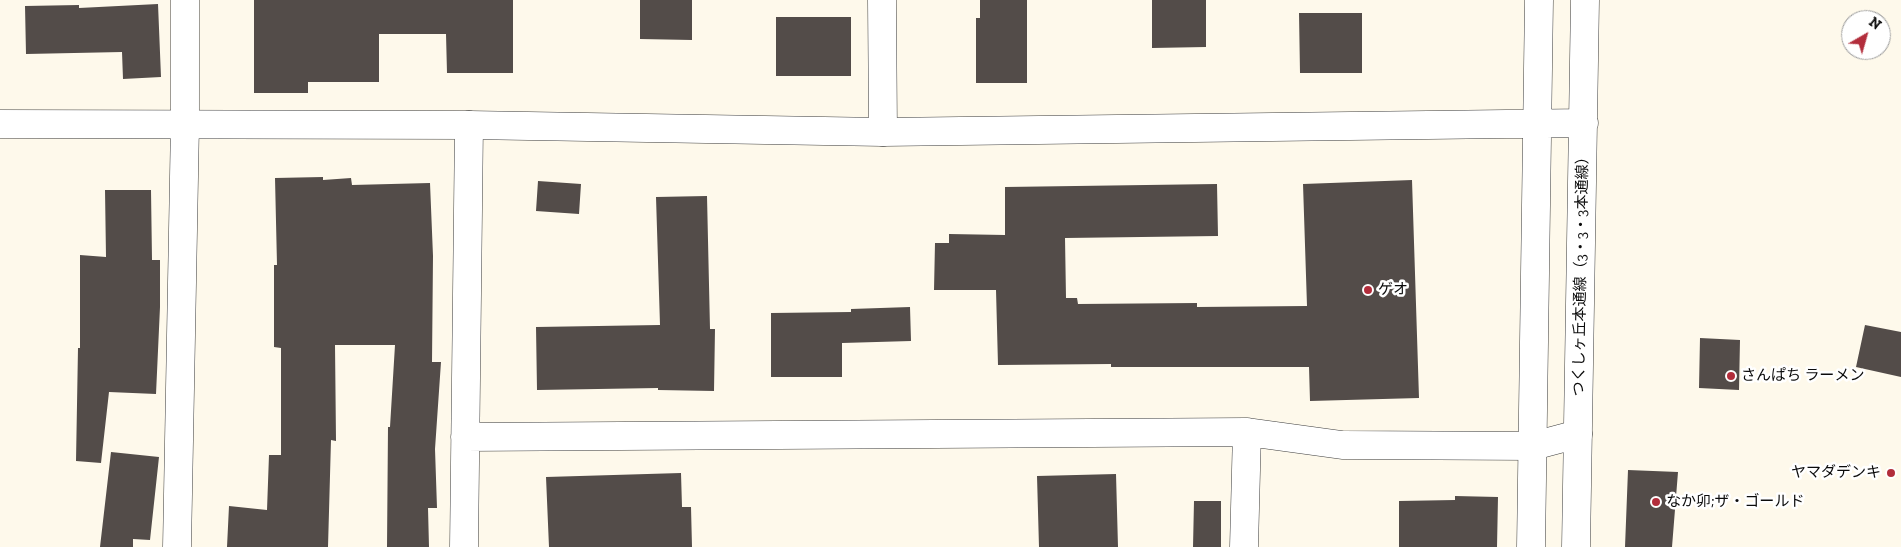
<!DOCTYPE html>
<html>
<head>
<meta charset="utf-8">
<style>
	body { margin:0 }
	#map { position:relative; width:1901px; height:547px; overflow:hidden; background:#fef9eb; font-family:"Zilla Slab",serif }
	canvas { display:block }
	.north { position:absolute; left:1841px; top:10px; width:50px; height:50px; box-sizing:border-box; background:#fff; border:1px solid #9d9d9d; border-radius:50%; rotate:38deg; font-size:14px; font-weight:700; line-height:20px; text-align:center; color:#0b0b0b }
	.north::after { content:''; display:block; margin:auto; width:18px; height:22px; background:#b22d3b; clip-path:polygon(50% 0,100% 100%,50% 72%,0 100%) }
</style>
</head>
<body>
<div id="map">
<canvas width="1901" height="547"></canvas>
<div class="north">N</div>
</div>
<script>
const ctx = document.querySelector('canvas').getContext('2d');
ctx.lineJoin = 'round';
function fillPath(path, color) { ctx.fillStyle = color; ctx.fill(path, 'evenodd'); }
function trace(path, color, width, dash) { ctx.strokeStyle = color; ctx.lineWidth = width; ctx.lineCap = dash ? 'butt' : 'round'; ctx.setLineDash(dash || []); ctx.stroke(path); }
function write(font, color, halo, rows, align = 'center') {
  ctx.font = font + ' "Zilla Slab","Noto Sans JP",serif'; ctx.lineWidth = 5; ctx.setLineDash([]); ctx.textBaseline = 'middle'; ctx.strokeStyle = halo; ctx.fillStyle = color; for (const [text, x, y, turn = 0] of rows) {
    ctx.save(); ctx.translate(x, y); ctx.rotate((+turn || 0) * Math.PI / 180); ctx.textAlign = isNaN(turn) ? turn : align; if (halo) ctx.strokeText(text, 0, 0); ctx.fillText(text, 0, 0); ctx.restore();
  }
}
fillPath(new Path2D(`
	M 254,0 L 513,0 L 513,73 L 447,73 L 446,34 L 379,34 L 379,82 L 308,82 L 308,93 L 254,93 Z
	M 640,0 L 692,0 L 692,40 L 640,39 Z
	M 980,0 L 1027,0 L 1027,83 L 976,83 L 976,18 L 980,18 Z
	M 1152,0 L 1206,0 L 1206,47 L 1152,48 Z
	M 158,4 L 161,77 L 123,79 L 122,52 L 26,54 L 25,6 L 79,5 L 79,8 Z
	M 1299,13 L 1362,13 L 1362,73 L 1300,73 Z
	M 776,17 L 851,17 L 851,76 L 776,76 Z
	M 323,177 L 323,180 L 351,178 L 352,185 L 430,183 L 433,256 L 432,362 L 441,362 L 435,449 L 437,508 L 428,508 L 429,547 L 387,547 L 388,427 L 390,427 L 395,345 L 335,345 L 336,441 L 331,440 L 328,547 L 227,547 L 229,506 L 267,510 L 269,455 L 281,455 L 281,348 L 274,347 L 274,265 L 277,265 L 275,178 Z
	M 1412,180 L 1419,398 L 1310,401 L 1309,367 L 1111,367 L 1111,364 L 998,365 L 996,290 L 934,290 L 935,243 L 949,243 L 949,234 L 1005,235 L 1005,187 L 1217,184 L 1218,236 L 1065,238 L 1066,298 L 1077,298 L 1078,304 L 1197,303 L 1197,307 L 1307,306 L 1303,184 Z
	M 538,181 L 581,184 L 579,214 L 536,211 Z
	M 105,190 L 151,190 L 152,260 L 160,260 L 160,307 L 156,394 L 109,392 L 101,463 L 76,461 L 78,348 L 80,348 L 80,255 L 106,257 Z
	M 707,196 L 710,329 L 715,329 L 714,391 L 658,390 L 658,388 L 537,390 L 536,327 L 660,325 L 656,197 Z
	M 910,307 L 911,341 L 842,343 L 842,377 L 771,377 L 771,313 L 851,312 L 851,309 Z
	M 1865,325 L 1901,332 L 1901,377 L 1856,367 Z
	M 1700,338 L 1740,340 L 1739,390 L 1699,388 Z
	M 111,452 L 159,457 L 150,540 L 133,539 L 133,547 L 100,547 Z
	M 1628,470 L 1678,472 L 1672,547 L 1625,547 Z
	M 681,473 L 682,507 L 691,507 L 692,547 L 549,547 L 546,477 Z
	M 1116,474 L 1118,547 L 1039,547 L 1037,476 Z
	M 1455,496 L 1498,497 L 1497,547 L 1399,547 L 1399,501 L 1455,500 Z
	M 1194,501 L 1221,501 L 1221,547 L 1193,547 Z`), '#534c49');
const minor = new Path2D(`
	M 882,0 L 883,132
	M 465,437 L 1247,432 L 1342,445 L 1533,446 L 1578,434
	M 177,547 L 185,124 L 185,0
	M 464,547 L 469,125
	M 1244,547 L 1247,432`);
const tertiary = new Path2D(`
	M 0,124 L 469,125 L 883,132 L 1584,123
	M 1531,547 L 1539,0
	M 1576,547 L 1585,0`);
trace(minor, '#3e3e3e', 29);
trace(tertiary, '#3e3e3e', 29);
trace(minor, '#fff', 28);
trace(tertiary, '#fff', 28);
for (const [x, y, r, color] of [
	[1368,290,5,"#b22d3b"],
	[1731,376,5,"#b22d3b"],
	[1891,473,5,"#b22d3b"],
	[1656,502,5,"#b22d3b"]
]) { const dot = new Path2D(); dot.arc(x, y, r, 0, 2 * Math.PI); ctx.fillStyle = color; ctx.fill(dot); trace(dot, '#fff', 2); }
write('15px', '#0b0b0b', '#fff', [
	["つくしヶ丘本通線（3・3・3本通線）",1581,273,-89]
]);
write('15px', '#0b0b0b', '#fff', [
	["ゲオ",1378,290],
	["さんぱち ラーメン",1741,376],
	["ヤマダデンキ",1881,473,"right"],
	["なか卯;ザ・ゴールド",1666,502]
], 'left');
</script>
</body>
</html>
